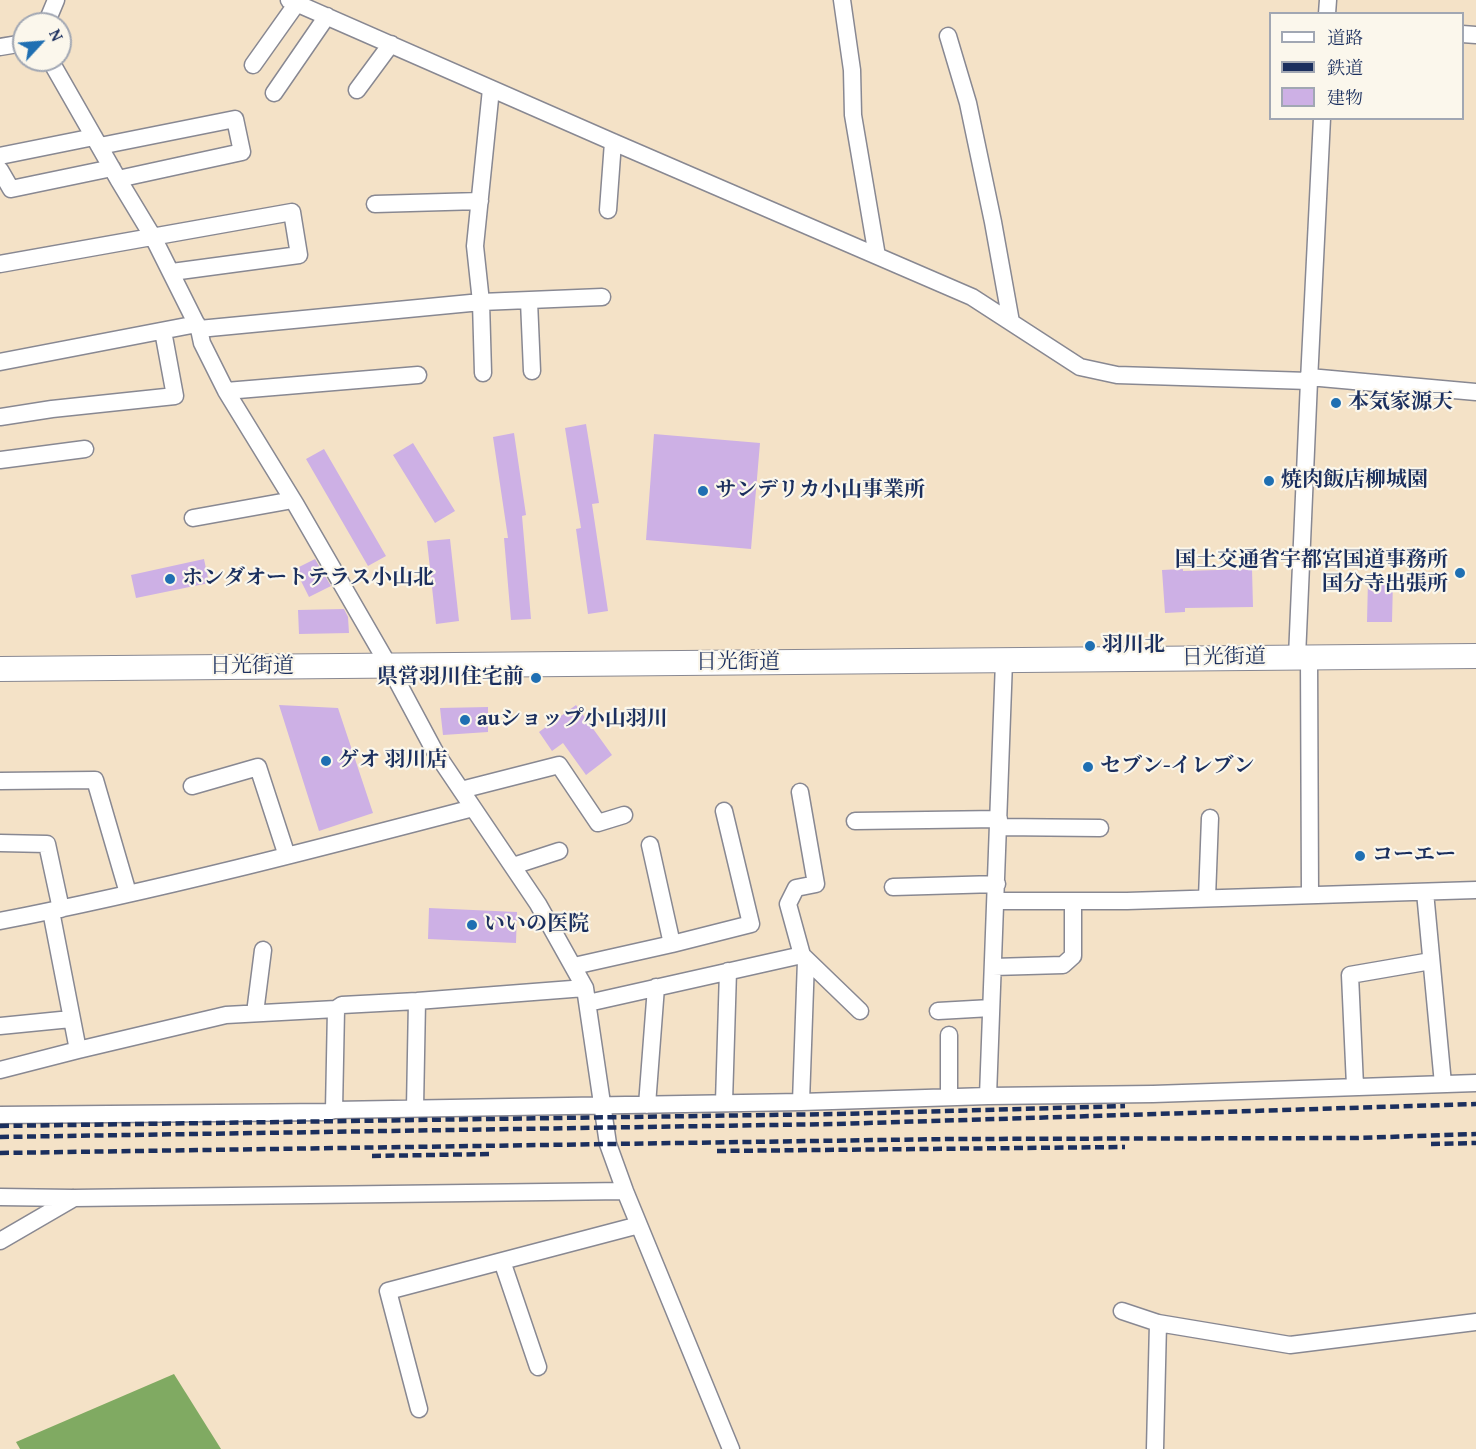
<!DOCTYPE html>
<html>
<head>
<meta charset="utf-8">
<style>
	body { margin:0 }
	#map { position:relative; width:1476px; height:1449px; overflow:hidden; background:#f4e2c7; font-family:"Gentium Book Plus","Noto Serif JP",serif }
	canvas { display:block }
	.legend { position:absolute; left:1269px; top:12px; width:195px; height:108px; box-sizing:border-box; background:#fbf7ec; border:2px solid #a1a7b3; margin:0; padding:8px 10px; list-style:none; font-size:18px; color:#1b2f5e }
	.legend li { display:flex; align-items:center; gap:12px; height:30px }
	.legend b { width:30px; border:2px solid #a1a7b3 }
	.north { position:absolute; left:12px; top:12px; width:60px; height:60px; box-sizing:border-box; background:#fbf7ec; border:2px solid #a1a7b3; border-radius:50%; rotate:64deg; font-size:16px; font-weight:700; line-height:24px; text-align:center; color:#1b2f5e }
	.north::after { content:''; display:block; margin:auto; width:21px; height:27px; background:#1f6fb2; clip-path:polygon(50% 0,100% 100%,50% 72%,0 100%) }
</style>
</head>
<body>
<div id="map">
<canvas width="1476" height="1449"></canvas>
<ul class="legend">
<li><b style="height:8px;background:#fff"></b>道路</li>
<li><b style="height:8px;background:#1b2f5e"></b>鉄道</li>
<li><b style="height:16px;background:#cdb0e5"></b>建物</li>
</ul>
<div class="north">N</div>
</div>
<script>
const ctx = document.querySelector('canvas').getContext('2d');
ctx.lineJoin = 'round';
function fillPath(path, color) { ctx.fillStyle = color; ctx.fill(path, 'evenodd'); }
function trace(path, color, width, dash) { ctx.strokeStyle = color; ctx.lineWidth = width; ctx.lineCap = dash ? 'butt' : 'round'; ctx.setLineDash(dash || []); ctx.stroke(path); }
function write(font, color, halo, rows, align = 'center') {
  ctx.font = font + ' "Gentium Book Plus","Noto Serif JP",serif'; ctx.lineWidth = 4.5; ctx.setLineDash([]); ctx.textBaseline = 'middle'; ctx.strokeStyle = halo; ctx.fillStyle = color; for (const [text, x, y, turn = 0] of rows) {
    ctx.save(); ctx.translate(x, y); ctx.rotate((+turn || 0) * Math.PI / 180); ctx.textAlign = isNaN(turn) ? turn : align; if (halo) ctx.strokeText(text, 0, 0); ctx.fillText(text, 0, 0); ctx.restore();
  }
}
fillPath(new Path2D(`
	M 174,1374 L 221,1449 L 20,1449 L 16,1442 Z`), '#80aa62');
fillPath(new Path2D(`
	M 586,424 L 599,503 L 592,504 L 608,611 L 588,614 L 576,529 L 581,528 L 565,428 Z
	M 514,433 L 526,515 L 522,516 L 531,619 L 511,620 L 504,538 L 508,538 L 493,437 Z
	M 654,434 L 760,443 L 751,549 L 646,540 Z
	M 413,443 L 455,511 L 435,523 L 393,455 Z
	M 324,449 L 386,556 L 368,566 L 306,459 Z
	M 450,539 L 459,621 L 436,624 L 427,541 Z
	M 204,559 L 209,583 L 136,598 L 131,575 Z
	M 315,559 L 331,586 L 309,597 L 295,569 Z
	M 1183,569 L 1183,571 L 1252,569 L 1253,607 L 1185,608 L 1185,612 L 1165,613 L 1162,570 Z
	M 1368,580 L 1393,581 L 1392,622 L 1367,622 Z
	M 344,609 L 348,617 L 349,633 L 299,634 L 298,610 Z
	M 279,705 L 338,708 L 373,813 L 319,831 Z
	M 576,705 L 612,755 L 586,775 L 563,743 L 552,751 L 539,732 Z
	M 488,707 L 488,732 L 443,735 L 440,708 Z
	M 429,908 L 517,912 L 516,943 L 428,939 Z`), '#cdb0e5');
const minor = new Path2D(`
	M 289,0 L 613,142 L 972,297 L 1080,367 L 1117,375 L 1309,381
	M 842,0 L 852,70 L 853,115 L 877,256
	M 1327,14 L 1328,0
	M 46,24 L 56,0
	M 1462,34 L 1476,35
	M 948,36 L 968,103 L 993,222 L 1011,322
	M 0,47 L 24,43
	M 50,60 L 118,179 L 153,237 L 199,329 L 202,343 L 226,391 L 296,505 L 389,666 L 434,750 L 538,904 L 585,988 L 608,1144 L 625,1191 L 731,1449
	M 253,65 L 297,3
	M 357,90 L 391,44
	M 274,93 L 327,16
	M 100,146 L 235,119 L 242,152 L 118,179
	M 0,156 L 94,137
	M 0,170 L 11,189 L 112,168
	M 375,204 L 480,201
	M 608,210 L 613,142
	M 0,264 L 292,212 L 299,255 L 172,272
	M 529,301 L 532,371
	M 199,329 L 481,302 L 602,297
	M 0,362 L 197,324
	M 483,373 L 481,302 L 475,246 L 491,89
	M 1309,377 L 1476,392
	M 226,391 L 418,375
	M 0,417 L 52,409 L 175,396 L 163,331
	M 0,460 L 85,449
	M 193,518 L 293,500
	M 1297,657 L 1309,381 L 1322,118
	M 1309,657 L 1310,895
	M 0,781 L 95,780 L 128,893
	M 192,786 L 258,767 L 287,856
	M 461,790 L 559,765 L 598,823 L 624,815
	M 855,821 L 999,819
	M 998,827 L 1100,828
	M 0,843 L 47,844 L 61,909
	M 650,845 L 672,944
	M 513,866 L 559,851
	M 893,887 L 997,884
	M 1425,892 L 1443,1084
	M 1207,898 L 1210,818
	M 996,901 L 1127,901 L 1476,890
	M 51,911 L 78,1050
	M 0,921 C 159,890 316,849 473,808
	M 803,956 L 860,1011
	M 574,966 L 672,944 L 751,924 L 724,811
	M 993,967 L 1063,965 L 1073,956 L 1073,901
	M 588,1003 L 802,955 L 788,904 L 796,888 L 816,884 L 800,792
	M 938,1011 L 991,1008
	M 255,1013 L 263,950
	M 0,1026 L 71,1019
	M 0,1070 L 78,1050 L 226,1015 L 336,1009 L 342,1005 L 417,1001 L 585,988
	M 1355,1086 L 1350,975 L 1431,961
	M 988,1096 L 1004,661
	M 949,1097 L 949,1035
	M 724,1102 L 728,971
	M 801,1102 L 806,960
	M 647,1105 L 656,987
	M 415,1108 L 417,1001
	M 334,1110 L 336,1009
	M 0,1115 L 328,1112 L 334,1110 L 801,1102 L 988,1096 L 1153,1094 L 1476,1083
	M 0,1197 L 73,1198
	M 0,1241 L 74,1198 L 625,1191
	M 502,1261 L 538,1367
	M 1122,1311 L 1158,1323 L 1290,1345 L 1476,1322
	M 419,1409 L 388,1291 L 639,1225
	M 1155,1449 L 1158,1323`);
const highway = new Path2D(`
	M 0,669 L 1476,656`);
trace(minor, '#888892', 19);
trace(highway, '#888892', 26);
trace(minor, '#fff', 16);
trace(highway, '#fff', 24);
trace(new Path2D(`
	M 0,1126 L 837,1114 L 1125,1106
	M 0,1137 L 836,1124 L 1476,1104
	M 1431,1144 L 1476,1143
	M 717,1151 L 1125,1147
	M 0,1153 L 949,1139 L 1357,1138 L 1476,1134
	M 372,1156 L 489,1154`), '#1b2f5e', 4.5, [9, 4.5]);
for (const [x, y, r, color] of [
	[1336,403,6,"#1f6fb2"],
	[1269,481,6,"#1f6fb2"],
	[703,491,6,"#1f6fb2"],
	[1460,573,6,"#1f6fb2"],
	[170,579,6,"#1f6fb2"],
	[1090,646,6,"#1f6fb2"],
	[536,678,6,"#1f6fb2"],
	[465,720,6,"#1f6fb2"],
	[326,761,6,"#1f6fb2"],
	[1088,767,6,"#1f6fb2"],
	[1360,856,6,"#1f6fb2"],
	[472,925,6,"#1f6fb2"]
]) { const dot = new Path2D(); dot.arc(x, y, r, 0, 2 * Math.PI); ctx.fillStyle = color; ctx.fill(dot); trace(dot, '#fbf7ec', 2); }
write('bold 21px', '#1b2f5e', '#fbf7ec', [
	["本気家源天",1348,403],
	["焼肉飯店柳城園",1281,481],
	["サンデリカ小山事業所",715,491],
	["国土交通省宇都宮国道事務所",1448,561,"right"],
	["国分寺出張所",1448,585,"right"],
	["ホンダオートテラス小山北",182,579],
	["羽川北",1102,646],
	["県営羽川住宅前",524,678,"right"],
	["auショップ小山羽川",477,720],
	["ゲオ 羽川店",338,761],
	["セブン-イレブン",1100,767],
	["コーエー",1372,856],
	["いいの医院",484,925]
], 'left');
write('21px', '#1b2f5e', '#fbf7ec', [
	["日光街道",1224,658,-1],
	["日光街道",738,663],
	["日光街道",252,667]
]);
</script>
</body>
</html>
